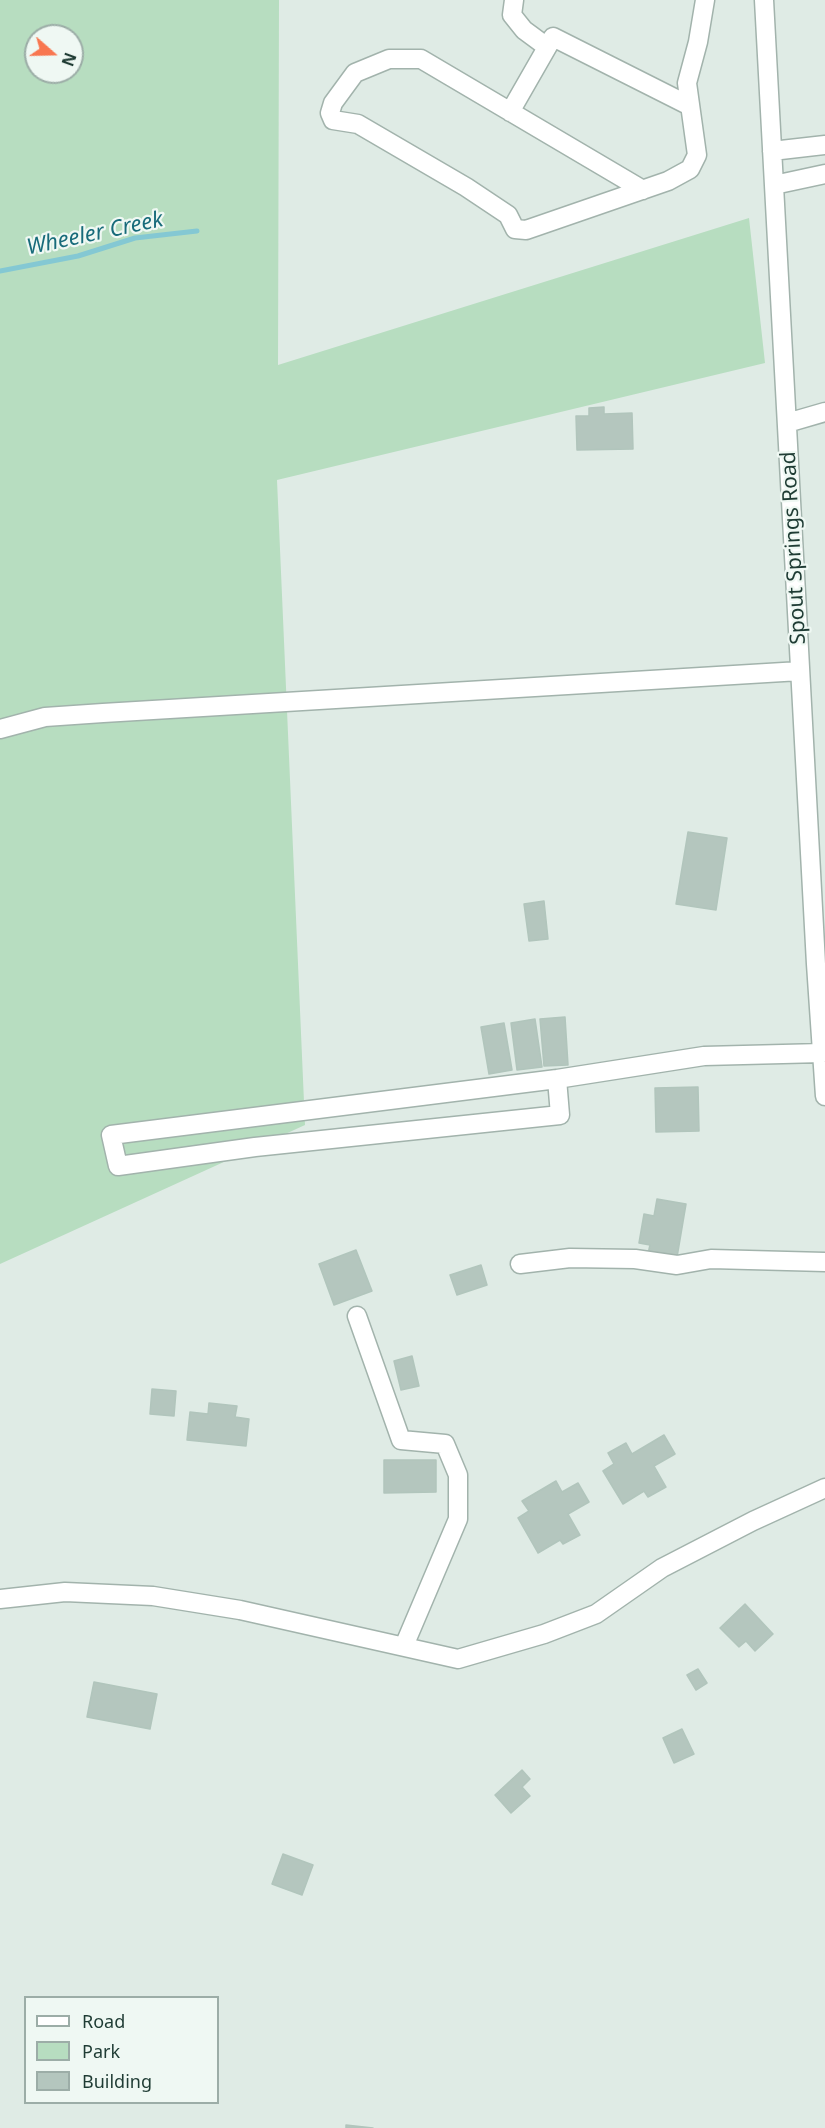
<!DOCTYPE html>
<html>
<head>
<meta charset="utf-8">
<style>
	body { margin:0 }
	#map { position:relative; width:825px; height:2128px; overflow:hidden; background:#dfebe5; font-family:"Noto Sans",sans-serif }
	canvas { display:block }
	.legend { position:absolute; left:24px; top:1996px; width:195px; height:108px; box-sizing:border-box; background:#eff8f3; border:2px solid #9cada7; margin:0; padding:8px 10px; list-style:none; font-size:18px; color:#1f3c34 }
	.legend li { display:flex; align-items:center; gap:12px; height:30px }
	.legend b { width:30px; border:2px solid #9cada7 }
	.north { position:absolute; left:24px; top:24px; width:60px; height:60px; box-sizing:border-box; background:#eff8f3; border:2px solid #9cada7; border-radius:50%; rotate:110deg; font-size:16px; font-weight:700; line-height:24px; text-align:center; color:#1f3c34 }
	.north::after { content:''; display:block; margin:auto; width:21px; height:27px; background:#f87750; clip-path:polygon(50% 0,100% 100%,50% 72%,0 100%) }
</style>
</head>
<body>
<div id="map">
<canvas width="825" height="2128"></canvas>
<ul class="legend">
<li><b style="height:8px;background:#fff"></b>Road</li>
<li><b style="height:16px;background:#b7ddc0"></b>Park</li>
<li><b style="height:16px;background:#b4c6be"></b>Building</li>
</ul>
<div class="north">N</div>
</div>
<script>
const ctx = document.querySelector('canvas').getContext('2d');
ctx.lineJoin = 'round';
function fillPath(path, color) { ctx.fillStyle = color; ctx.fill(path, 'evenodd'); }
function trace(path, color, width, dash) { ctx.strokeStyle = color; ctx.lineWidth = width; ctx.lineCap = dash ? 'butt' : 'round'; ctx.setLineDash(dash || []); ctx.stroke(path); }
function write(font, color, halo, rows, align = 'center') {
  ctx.font = font + ' "Noto Sans",sans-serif'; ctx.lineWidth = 4.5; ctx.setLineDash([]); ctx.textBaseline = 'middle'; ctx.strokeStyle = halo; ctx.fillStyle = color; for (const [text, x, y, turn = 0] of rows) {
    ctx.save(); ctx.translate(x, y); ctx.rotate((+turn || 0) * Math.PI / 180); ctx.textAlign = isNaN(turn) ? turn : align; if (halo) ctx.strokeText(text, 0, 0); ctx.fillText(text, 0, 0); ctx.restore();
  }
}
fillPath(new Path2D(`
	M 0,0 L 279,0 L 278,365 L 749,218 L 765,363 L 277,480 L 305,1125 L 0,1264 ZM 36,36 L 72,36 L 72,72 L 36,72 Z`), '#b7ddc0');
trace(new Path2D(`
	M 0,271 L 78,256 L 135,238 L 197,231`), '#84c8d3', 5);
const building = new Path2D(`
	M 604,407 L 604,414 L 632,413 L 633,449 L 577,450 L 576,416 L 589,416 L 589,408 Z
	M 688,832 L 727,838 L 716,910 L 676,904 Z
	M 544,901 L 548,939 L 529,941 L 524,904 Z
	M 565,1017 L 568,1065 L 544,1066 L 540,1019 Z
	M 535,1019 L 542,1067 L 517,1070 L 511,1023 Z
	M 504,1023 L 512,1070 L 489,1074 L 481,1027 Z
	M 698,1087 L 699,1131 L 656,1132 L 655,1088 Z
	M 657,1199 L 686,1204 L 676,1263 L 647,1258 L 650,1245 L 639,1243 L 644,1214 L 654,1216 Z
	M 356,1250 L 372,1291 L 334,1305 L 319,1264 Z
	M 481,1265 L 487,1285 L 457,1295 L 450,1275 Z
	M 412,1356 L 419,1386 L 401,1390 L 394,1361 Z
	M 152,1389 L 176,1391 L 174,1416 L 150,1414 Z
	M 209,1403 L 237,1406 L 235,1417 L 249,1419 L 246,1446 L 187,1440 L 190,1412 L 208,1414 Z
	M 664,1435 L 675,1454 L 654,1466 L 666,1487 L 648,1497 L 644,1491 L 623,1504 L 603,1471 L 614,1464 L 608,1453 L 626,1443 L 632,1454 Z
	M 384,1460 L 436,1460 L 436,1492 L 384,1493 Z
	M 556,1481 L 562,1492 L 578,1483 L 589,1502 L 568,1514 L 580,1535 L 563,1544 L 560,1540 L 538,1553 L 518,1518 L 529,1511 L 522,1501 Z
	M 745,1604 L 773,1634 L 755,1651 L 746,1641 L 739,1647 L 720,1628 Z
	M 698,1669 L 707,1683 L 696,1690 L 687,1675 Z
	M 94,1682 L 157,1694 L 150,1729 L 87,1717 Z
	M 682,1729 L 694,1754 L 674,1763 L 663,1738 Z
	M 522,1770 L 530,1779 L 522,1787 L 530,1796 L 511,1813 L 495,1795 Z
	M 283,1854 L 313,1865 L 302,1895 L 272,1884 Z
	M 346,2125 L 373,2128 L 346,2128 Z`);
fillPath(building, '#b4c6be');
trace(building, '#b1c5bc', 1.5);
const minor = new Path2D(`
	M 514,0 L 512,15 L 524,30 L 547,47
	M 764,0 L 816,964 L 825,1096
	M 510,112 L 553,37 L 690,106
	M 772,151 L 825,145
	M 774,185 L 825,174
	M 643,190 L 421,59 L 389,59 L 355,73 L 333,103 L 330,113 L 333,120 L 358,124 L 466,187 L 508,215 L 515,229 L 526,230 L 668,181 L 690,169 L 697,155 L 687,83 L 698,42 L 705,0
	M 787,423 L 825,412
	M 0,729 L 45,717 L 103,713 L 800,671
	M 557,1079 L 560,1115 L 255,1147 L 118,1166 L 111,1135 L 557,1079 L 704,1056 L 822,1053
	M 520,1264 L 570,1258 L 635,1259 L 677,1265 L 711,1259 L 825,1262
	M 357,1316 L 401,1440 L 445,1444 L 458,1475 L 458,1519 L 404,1646
	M 0,1599 L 65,1592 L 153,1596 L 240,1610 L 458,1659 L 544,1634 L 596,1614 L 662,1568 L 753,1521 L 825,1488`);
trace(minor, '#a2b3ac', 21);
trace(minor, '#fff', 18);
write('21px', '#1f3c34', '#eff8f3', [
	["Spout Springs Road",794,548,-93]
]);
write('italic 22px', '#176b7a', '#eff8f3', [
	["Wheeler Creek",95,234,-12]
]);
</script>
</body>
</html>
